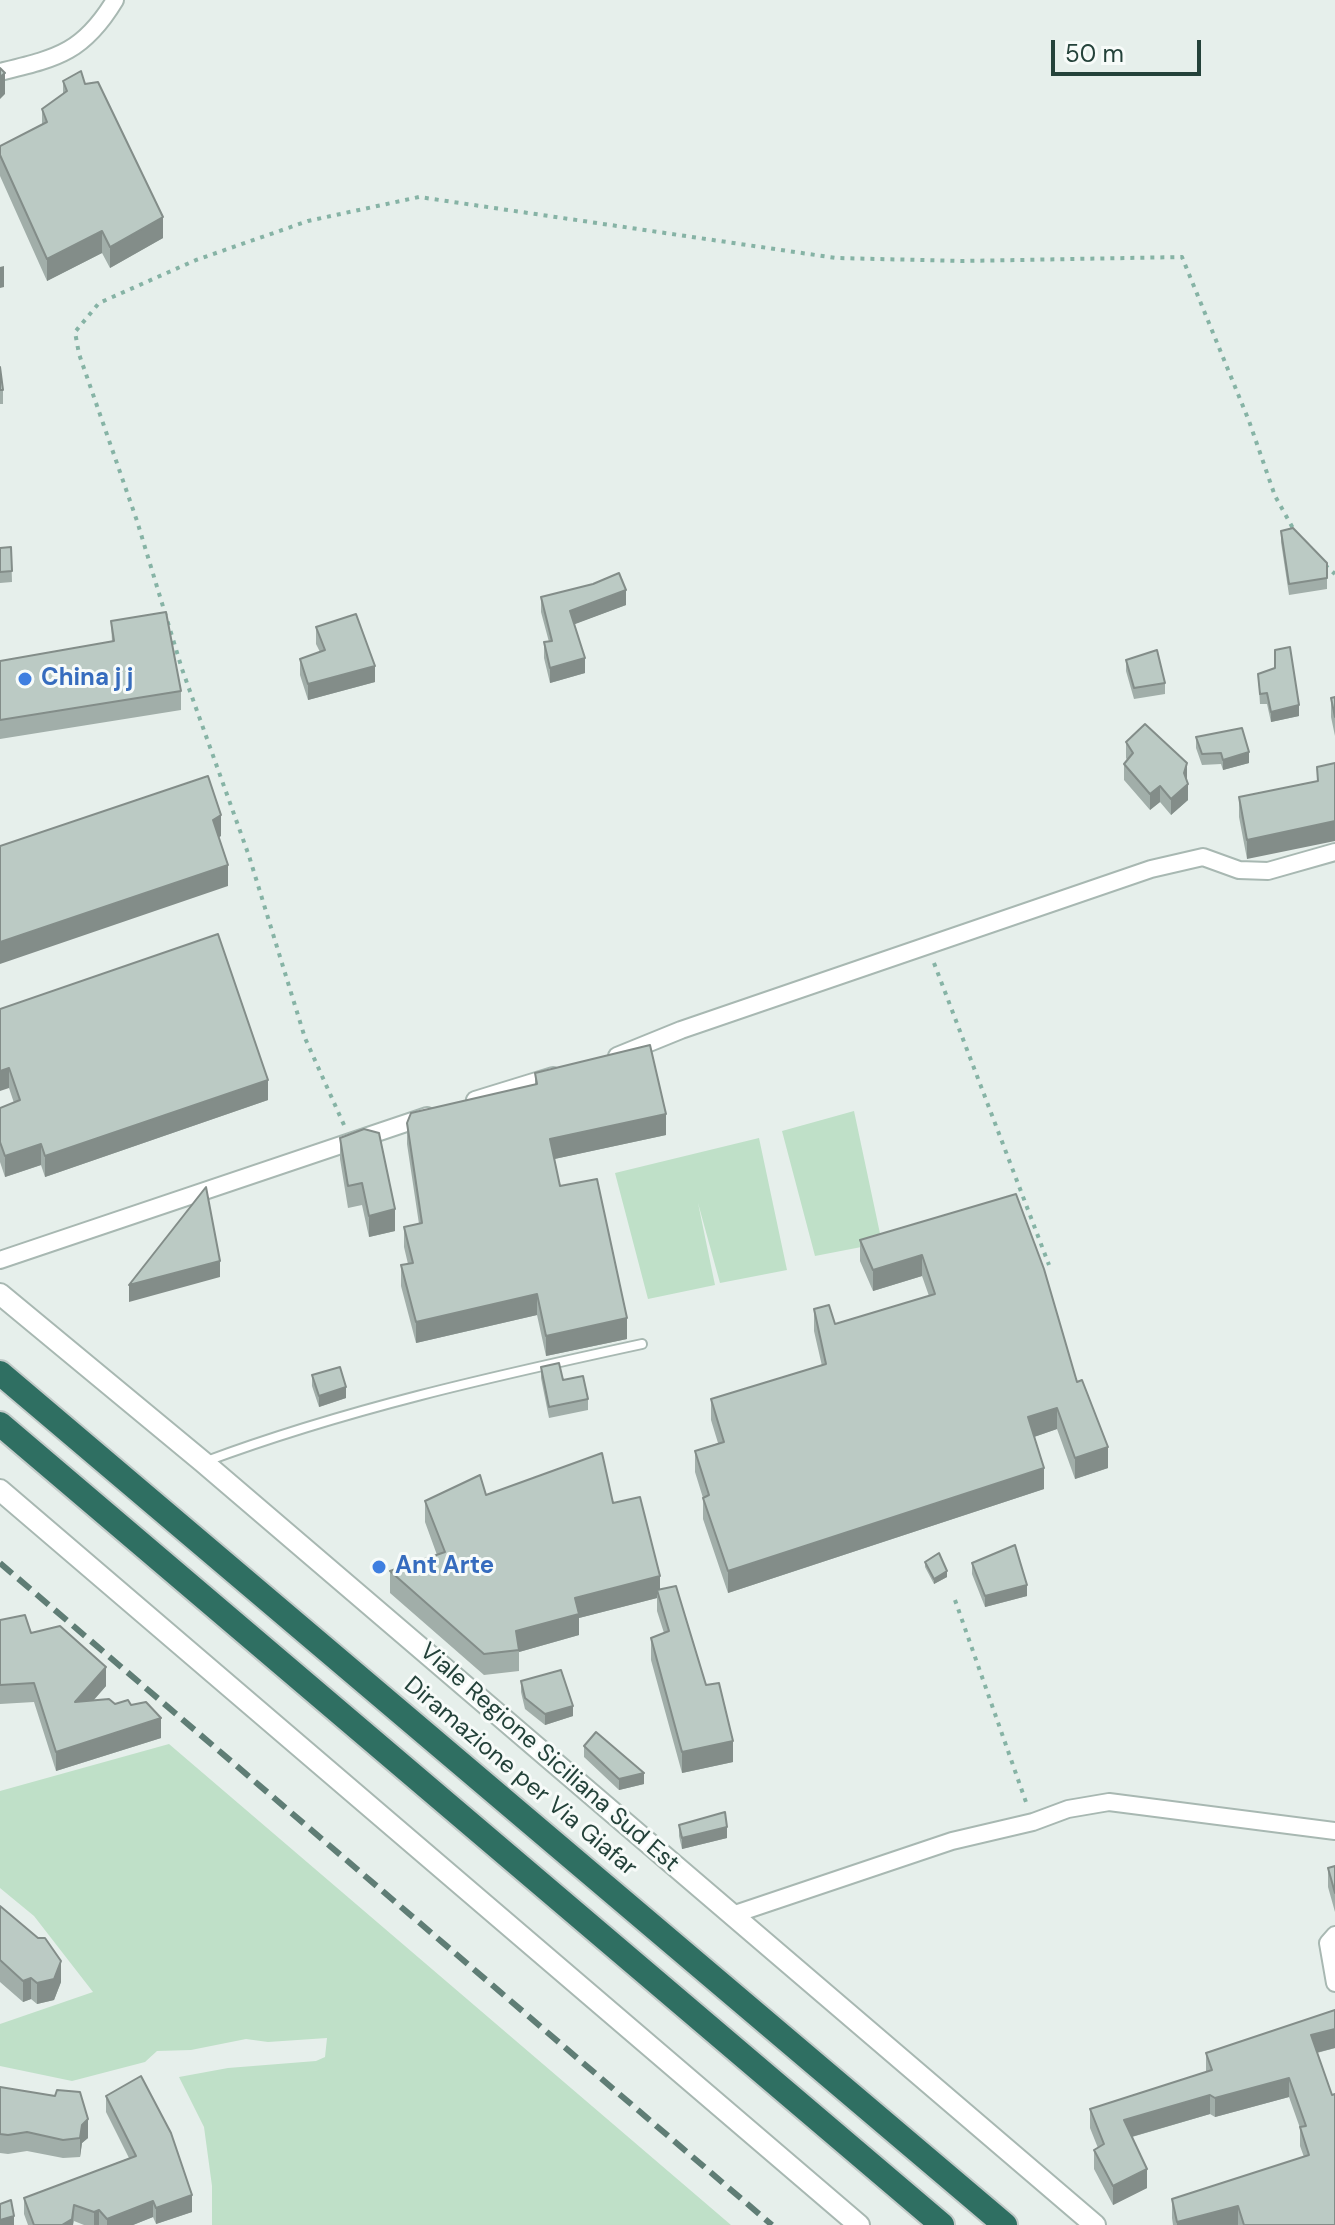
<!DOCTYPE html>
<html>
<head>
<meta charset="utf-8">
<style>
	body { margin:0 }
	#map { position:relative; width:1335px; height:2225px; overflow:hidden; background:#e6efeb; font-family:"DM Sans",sans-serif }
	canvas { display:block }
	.scale { position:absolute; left:1051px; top:40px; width:150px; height:36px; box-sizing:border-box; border:4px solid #24423a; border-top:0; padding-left:10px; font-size:24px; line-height:28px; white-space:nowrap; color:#24423a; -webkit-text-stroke:6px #f7fbf9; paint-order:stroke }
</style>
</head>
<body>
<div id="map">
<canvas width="1335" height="2225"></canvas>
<div class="scale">50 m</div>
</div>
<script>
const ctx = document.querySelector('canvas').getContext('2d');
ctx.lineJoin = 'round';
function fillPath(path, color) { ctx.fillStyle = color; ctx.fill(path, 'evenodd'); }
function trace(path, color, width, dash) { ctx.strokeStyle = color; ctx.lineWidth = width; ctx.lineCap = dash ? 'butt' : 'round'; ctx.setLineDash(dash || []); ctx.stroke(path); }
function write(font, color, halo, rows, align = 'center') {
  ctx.font = font + ' "DM Sans",sans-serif'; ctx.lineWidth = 6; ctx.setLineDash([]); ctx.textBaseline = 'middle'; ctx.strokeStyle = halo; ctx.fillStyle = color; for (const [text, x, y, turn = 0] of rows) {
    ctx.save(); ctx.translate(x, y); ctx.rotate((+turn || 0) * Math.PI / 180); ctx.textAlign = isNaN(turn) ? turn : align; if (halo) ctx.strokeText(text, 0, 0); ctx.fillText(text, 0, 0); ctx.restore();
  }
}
fillPath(new Path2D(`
	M 854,1111 L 882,1243 L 815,1256 L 782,1131 Z
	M 759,1138 L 787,1270 L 720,1283 L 698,1203 L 715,1285 L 648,1299 L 615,1173 Z
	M 169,1744 L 731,2225 L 212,2225 L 212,2186 L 204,2127 L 179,2077 L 228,2068 L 316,2061 L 325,2057 L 327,2038 L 268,2042 L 246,2039 L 191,2050 L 157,2051 L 145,2062 L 72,2081 L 0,2066 L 0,2024 L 93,1992 L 34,1916 L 0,1888 L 0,1791 Z`), '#bfe0c8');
const service = new Path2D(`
	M 204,1462 C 346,1409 494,1376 642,1344`);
const minor = new Path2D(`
	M 0,72 C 57,58 83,53 115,0
	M 617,1056 L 681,1030 L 1151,869 L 1203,857 L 1239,870 L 1268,871 L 1335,852
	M 475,1100 L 553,1076
	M 0,1260 L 427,1116
	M 732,1915 L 952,1841 L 1033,1822 L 1068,1809 L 1109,1802 L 1335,1831
	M 1335,1935 L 1328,1943 L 1335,1983`);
const tertiary = new Path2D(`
	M 0,1294 L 203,1462 L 1095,2225
	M 0,1490 L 859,2225`);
const motorway = new Path2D(`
	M 0,1373 L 1005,2225
	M 0,1424 L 942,2225`);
trace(service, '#a8b8b2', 12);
trace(minor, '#a8b8b2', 20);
trace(tertiary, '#a8b8b2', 24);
trace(motorway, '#c2cac8', 28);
trace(new Path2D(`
	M 1325,565 L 1335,574
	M 934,963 L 1049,1265
	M 344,1125 L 305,1038 L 249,856 L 182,669 L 137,521 L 79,354 L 75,332 L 99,303 L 196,260 L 308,221 L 419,197 L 836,258 L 963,261 L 1182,257 L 1249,421 L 1275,496 L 1295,532
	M 955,1600 L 1027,1805`), '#86b3a5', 4, [4, 6]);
trace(service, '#fff', 8);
trace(minor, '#fff', 16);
trace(tertiary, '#fff', 20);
trace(motorway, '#2f6f62', 24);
trace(new Path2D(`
	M 0,1563 L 772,2225`), '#5f7d75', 6, [16, 8]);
fillPath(new Path2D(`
	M 63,81 L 85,84 L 163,238 L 110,268 L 102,253 L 47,281 L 0,176 L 0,146 L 42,124 L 42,109 L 63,94 Z
	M 0,367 L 3,390 L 3,404 L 0,404 Z
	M 1281,531 L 1327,563 L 1327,589 L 1289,595 L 1281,542 Z
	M 11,547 L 12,582 L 0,583 L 0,548 Z
	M 541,597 L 626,605 L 574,624 L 585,673 L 550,683 L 544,658 L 544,642 L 549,642 L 541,612 Z
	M 111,621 L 181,691 L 181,710 L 0,739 L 0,661 L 112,642 Z
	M 316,627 L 375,682 L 308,700 L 300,675 L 300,659 L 320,652 L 316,644 Z
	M 1126,660 L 1165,683 L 1165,694 L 1134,699 L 1126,671 Z
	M 1258,674 L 1299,716 L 1271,722 L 1267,704 L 1260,704 Z
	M 1335,697 L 1335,736 L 1331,717 L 1331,698 Z
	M 1196,737 L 1249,763 L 1223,770 L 1221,764 L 1202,765 L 1196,748 Z
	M 1126,742 L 1187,779 L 1188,800 L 1171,815 L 1160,802 L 1150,810 L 1124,780 L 1124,764 L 1127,760 L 1126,758 Z
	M 1335,763 L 1247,859 L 1239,817 L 1239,797 L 1317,781 L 1317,767 Z
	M 0,1009 L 268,1100 L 45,1177 L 41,1165 L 5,1177 L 0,1162 L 0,1108 L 14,1103 L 9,1088 Z
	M 535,1073 L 666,1135 L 554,1159 L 560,1186 L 627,1339 L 546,1356 L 537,1315 L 416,1343 L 401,1286 L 401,1265 L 408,1264 L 404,1247 L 404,1227 L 419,1224 L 407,1144 L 407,1123 L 535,1085 Z
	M 340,1138 L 395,1231 L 369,1237 L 362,1205 L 348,1208 L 340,1159 Z
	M 1016,1194 L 1077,1382 L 1108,1468 L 1075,1479 L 1057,1429 L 1034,1437 L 1044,1489 L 728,1593 L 703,1519 L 703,1498 L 695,1472 L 695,1451 L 718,1443 L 711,1420 L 711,1399 L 822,1366 L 814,1331 L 814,1309 L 835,1324 L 929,1296 L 922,1276 L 873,1291 L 860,1261 L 860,1240 Z
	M 541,1367 L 563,1380 L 588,1399 L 588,1410 L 549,1418 L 541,1378 Z
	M 312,1375 L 346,1398 L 319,1407 L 312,1386 Z
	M 486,1495 L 613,1503 L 660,1589 L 706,1685 L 733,1762 L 682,1773 L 651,1660 L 651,1638 L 664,1633 L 657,1611 L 657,1598 L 579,1618 L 579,1635 L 519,1652 L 519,1671 L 484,1675 L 390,1593 L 390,1571 L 437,1555 L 425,1522 L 425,1501 Z
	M 925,1562 L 947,1577 L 934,1584 L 925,1567 Z
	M 972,1563 L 1027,1596 L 985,1607 L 972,1574 Z
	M 0,1620 L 31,1633 L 106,1686 L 94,1700 L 115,1704 L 131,1705 L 161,1738 L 56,1771 L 34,1702 L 0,1704 Z
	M 521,1681 L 573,1716 L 545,1725 L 525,1709 L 521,1692 Z
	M 584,1746 L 644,1784 L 619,1790 L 584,1757 Z
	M 679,1825 L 727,1838 L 682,1849 L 679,1836 Z
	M 1335,1866 L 1335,1912 L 1328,1887 L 1328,1868 Z
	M 0,1906 L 61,1982 L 54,2000 L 37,2004 L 31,1999 L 23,2002 L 0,1982 Z
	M 1335,2048 L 1317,2053 L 1335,2225 L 1173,2225 L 1172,2218 L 1172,2199 L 1304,2157 L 1300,2146 L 1300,2128 L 1289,2097 L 1215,2117 L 1210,2114 L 1132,2137 L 1147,2188 L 1113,2205 L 1094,2169 L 1094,2150 L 1098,2148 L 1090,2128 L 1090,2109 L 1206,2072 L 1206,2053 Z
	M 0,2087 L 88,2138 L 82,2143 L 80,2157 L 63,2158 L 27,2151 L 8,2154 L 0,2153 Z
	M 106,2096 L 192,2212 L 156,2224 L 153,2217 L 133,2225 L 84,2225 L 74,2221 L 73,2225 L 28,2225 L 24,2214 L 24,2198 L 129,2158 L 106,2112 Z`), '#a1aea9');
fillPath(new Path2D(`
	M 5,73 L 5,94 L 0,99 L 0,77 Z
	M 163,217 L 163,238 L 110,268 L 110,247 Z
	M 102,231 L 102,253 L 47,281 L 47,259 Z
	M 4,266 L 4,287 L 0,288 L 0,267 Z
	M 626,590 L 626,605 L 570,626 L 570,611 Z
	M 585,658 L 585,673 L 550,683 L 550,668 Z
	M 375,666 L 375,682 L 308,700 L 308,684 Z
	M 1299,705 L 1299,716 L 1271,722 L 1271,712 Z
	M 1249,752 L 1249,763 L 1223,770 L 1223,760 Z
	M 1187,763 L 1187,779 L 1185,786 L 1188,784 L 1188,800 L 1171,815 L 1171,799 L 1184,773 Z
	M 1160,786 L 1160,802 L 1150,810 L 1150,794 Z
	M 221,815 L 221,836 L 213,842 L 213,820 Z
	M 1335,821 L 1335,841 L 1247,859 L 1247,840 Z
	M 228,865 L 228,886 L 0,964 L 0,942 Z
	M 9,1068 L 9,1088 L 0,1091 L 0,1071 Z
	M 268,1080 L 268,1100 L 45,1177 L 45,1156 Z
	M 666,1114 L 666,1135 L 550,1160 L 550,1139 Z
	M 41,1144 L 41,1165 L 5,1177 L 5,1156 Z
	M 395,1209 L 395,1231 L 369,1237 L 369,1216 Z
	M 922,1255 L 922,1276 L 873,1291 L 873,1270 Z
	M 220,1261 L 220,1277 L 129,1302 L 129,1285 Z
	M 537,1294 L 537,1315 L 416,1343 L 416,1322 Z
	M 627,1318 L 627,1339 L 546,1356 L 546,1336 Z
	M 346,1387 L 346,1398 L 319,1407 L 319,1396 Z
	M 1057,1408 L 1057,1429 L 1028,1439 L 1028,1417 Z
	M 1108,1447 L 1108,1468 L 1075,1479 L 1075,1458 Z
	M 1044,1468 L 1044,1489 L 728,1593 L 728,1571 Z
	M 947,1571 L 947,1577 L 934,1584 L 934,1579 Z
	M 660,1576 L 660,1598 L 657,1590 L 657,1598 L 579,1618 L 579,1635 L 519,1652 L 516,1631 L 575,1598 Z
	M 1027,1585 L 1027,1596 L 985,1607 L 985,1596 Z
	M 106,1667 L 106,1686 L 75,1721 L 75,1702 Z
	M 573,1706 L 573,1716 L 545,1725 L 545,1714 Z
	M 161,1718 L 161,1738 L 56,1771 L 56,1752 Z
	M 733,1741 L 733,1762 L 682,1773 L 682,1752 Z
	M 644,1773 L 644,1784 L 619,1790 L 619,1779 Z
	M 727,1827 L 727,1838 L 682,1849 L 682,1838 Z
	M 61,1961 L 61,1982 L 54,2000 L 37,2004 L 37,1983 Z
	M 31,1978 L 31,1999 L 23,2002 L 23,1981 Z
	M 1335,2029 L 1335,2048 L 1311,2054 L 1311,2035 Z
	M 1289,2078 L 1289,2097 L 1215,2117 L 1215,2098 Z
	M 1210,2095 L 1210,2114 L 1124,2139 L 1124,2120 Z
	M 88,2119 L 88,2138 L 82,2143 L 80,2157 L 80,2138 L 82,2125 Z
	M 1147,2169 L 1147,2188 L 1113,2205 L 1113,2186 Z
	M 192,2195 L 192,2212 L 156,2224 L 156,2208 Z
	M 153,2201 L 153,2217 L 133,2225 L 107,2225 L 107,2219 Z
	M 74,2205 L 73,2225 L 62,2225 Z
	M 1238,2206 L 1238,2225 L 1177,2225 L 1177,2222 Z
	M 99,2210 L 99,2225 L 94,2225 L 94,2212 Z
	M 14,2216 L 14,2225 L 0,2225 L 0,2220 Z`), '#838d89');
const building = new Path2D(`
	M 0,68 L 5,73 L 0,77 Z
	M 81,71 L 85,84 L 98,82 L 163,217 L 110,247 L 102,231 L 47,259 L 0,155 L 0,146 L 47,122 L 42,109 L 67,91 L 63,81 Z
	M 0,367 L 3,390 L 0,390 Z
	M 1293,528 L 1327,563 L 1327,578 L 1289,584 L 1281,531 Z
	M 11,547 L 12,571 L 0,572 L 0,548 Z
	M 619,573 L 626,590 L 570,611 L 585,658 L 550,668 L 544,642 L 552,641 L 541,597 L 593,584 Z
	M 166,612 L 181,691 L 0,720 L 0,661 L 114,641 L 111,621 Z
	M 356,614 L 375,666 L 308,684 L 300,659 L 325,650 L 316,627 Z
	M 1290,647 L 1299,705 L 1271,712 L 1267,693 L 1260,694 L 1258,674 L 1275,668 L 1275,650 Z
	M 1157,650 L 1165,683 L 1134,688 L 1126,660 Z
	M 1335,697 L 1335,717 L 1331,698 Z
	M 1145,724 L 1187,763 L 1184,773 L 1188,784 L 1171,799 L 1160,786 L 1150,794 L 1124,764 L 1133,753 L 1126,742 Z
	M 1242,728 L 1249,752 L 1223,760 L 1221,753 L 1202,754 L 1196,737 Z
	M 1335,763 L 1335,821 L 1247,840 L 1239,797 L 1318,781 L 1317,767 Z
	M 208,776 L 221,815 L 213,820 L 228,865 L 0,942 L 0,846 Z
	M 218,934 L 268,1080 L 45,1156 L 41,1144 L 5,1156 L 0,1142 L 0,1108 L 20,1100 L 9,1068 L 0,1071 L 0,1009 Z
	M 650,1045 L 666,1114 L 550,1139 L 560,1186 L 597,1179 L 627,1318 L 546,1336 L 537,1294 L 416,1322 L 401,1265 L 413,1263 L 404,1227 L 422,1223 L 407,1123 L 411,1113 L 537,1084 L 535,1073 Z
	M 364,1129 L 379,1133 L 395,1209 L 369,1216 L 362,1183 L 348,1186 L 340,1138 Z
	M 206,1187 L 220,1261 L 129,1285 Z
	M 1016,1194 L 1044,1269 L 1077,1382 L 1082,1380 L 1108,1447 L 1075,1458 L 1057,1408 L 1028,1417 L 1044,1468 L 728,1571 L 703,1498 L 709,1495 L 695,1451 L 724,1442 L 711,1399 L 826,1364 L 814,1309 L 829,1305 L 835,1324 L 935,1294 L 922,1255 L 873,1270 L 860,1240 Z
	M 559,1363 L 563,1380 L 583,1376 L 588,1399 L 549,1407 L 541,1367 Z
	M 340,1367 L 346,1387 L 319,1396 L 312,1375 Z
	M 602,1453 L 613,1503 L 640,1497 L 660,1576 L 575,1598 L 579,1614 L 516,1631 L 519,1650 L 484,1654 L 390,1571 L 445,1552 L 425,1501 L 480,1475 L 486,1495 Z
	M 1015,1545 L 1027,1585 L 985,1596 L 972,1563 Z
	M 939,1553 L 947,1571 L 934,1579 L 925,1562 Z
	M 676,1586 L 706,1685 L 719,1683 L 733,1741 L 682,1752 L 651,1638 L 669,1631 L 657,1590 Z
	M 25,1615 L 31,1633 L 60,1626 L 106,1667 L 75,1702 L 109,1699 L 115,1704 L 128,1700 L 131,1705 L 146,1702 L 161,1718 L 56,1752 L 34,1683 L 0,1685 L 0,1620 Z
	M 561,1670 L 573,1706 L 545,1714 L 525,1698 L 521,1681 Z
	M 596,1732 L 644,1773 L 619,1779 L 584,1746 Z
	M 725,1812 L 727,1827 L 682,1838 L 679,1825 Z
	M 1335,1866 L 1335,1893 L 1328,1868 Z
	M 0,1906 L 38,1938 L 45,1938 L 61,1961 L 54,1979 L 37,1983 L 31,1978 L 23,1981 L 0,1960 Z
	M 1335,2010 L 1335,2029 L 1311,2035 L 1332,2095 L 1335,2094 L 1335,2225 L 1244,2225 L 1238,2206 L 1177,2222 L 1172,2199 L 1309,2155 L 1300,2127 L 1306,2126 L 1289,2078 L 1215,2098 L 1210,2095 L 1124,2120 L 1147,2169 L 1113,2186 L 1094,2150 L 1104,2144 L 1090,2109 L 1212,2070 L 1206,2053 Z
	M 141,2076 L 171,2133 L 192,2195 L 156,2208 L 153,2201 L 107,2219 L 99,2210 L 94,2212 L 74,2205 L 72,2219 L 62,2225 L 34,2225 L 24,2198 L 136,2156 L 106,2096 Z
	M 0,2087 L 55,2096 L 57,2090 L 80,2092 L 88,2119 L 82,2125 L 80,2138 L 63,2140 L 27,2132 L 8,2135 L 0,2134 Z
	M 11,2200 L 14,2216 L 0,2220 L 0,2204 Z`);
fillPath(building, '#bbcac4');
trace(building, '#838d89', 2);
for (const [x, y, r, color] of [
	[25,679,8,"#3f7fe0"],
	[379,1567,8,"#3f7fe0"]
]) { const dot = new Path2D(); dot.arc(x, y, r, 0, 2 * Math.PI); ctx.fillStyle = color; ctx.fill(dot); trace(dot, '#f7fbf9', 3); }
write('bold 24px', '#366cbe', '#f7fbf9', [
	["China j j",41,679],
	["Ant Arte",395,1567]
], 'left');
write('24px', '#24423a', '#f7fbf9', [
	["Viale Regione Siciliana Sud Est",549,1758,41],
	["Diramazione per Via Giafar",520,1777,40]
]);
</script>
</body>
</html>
